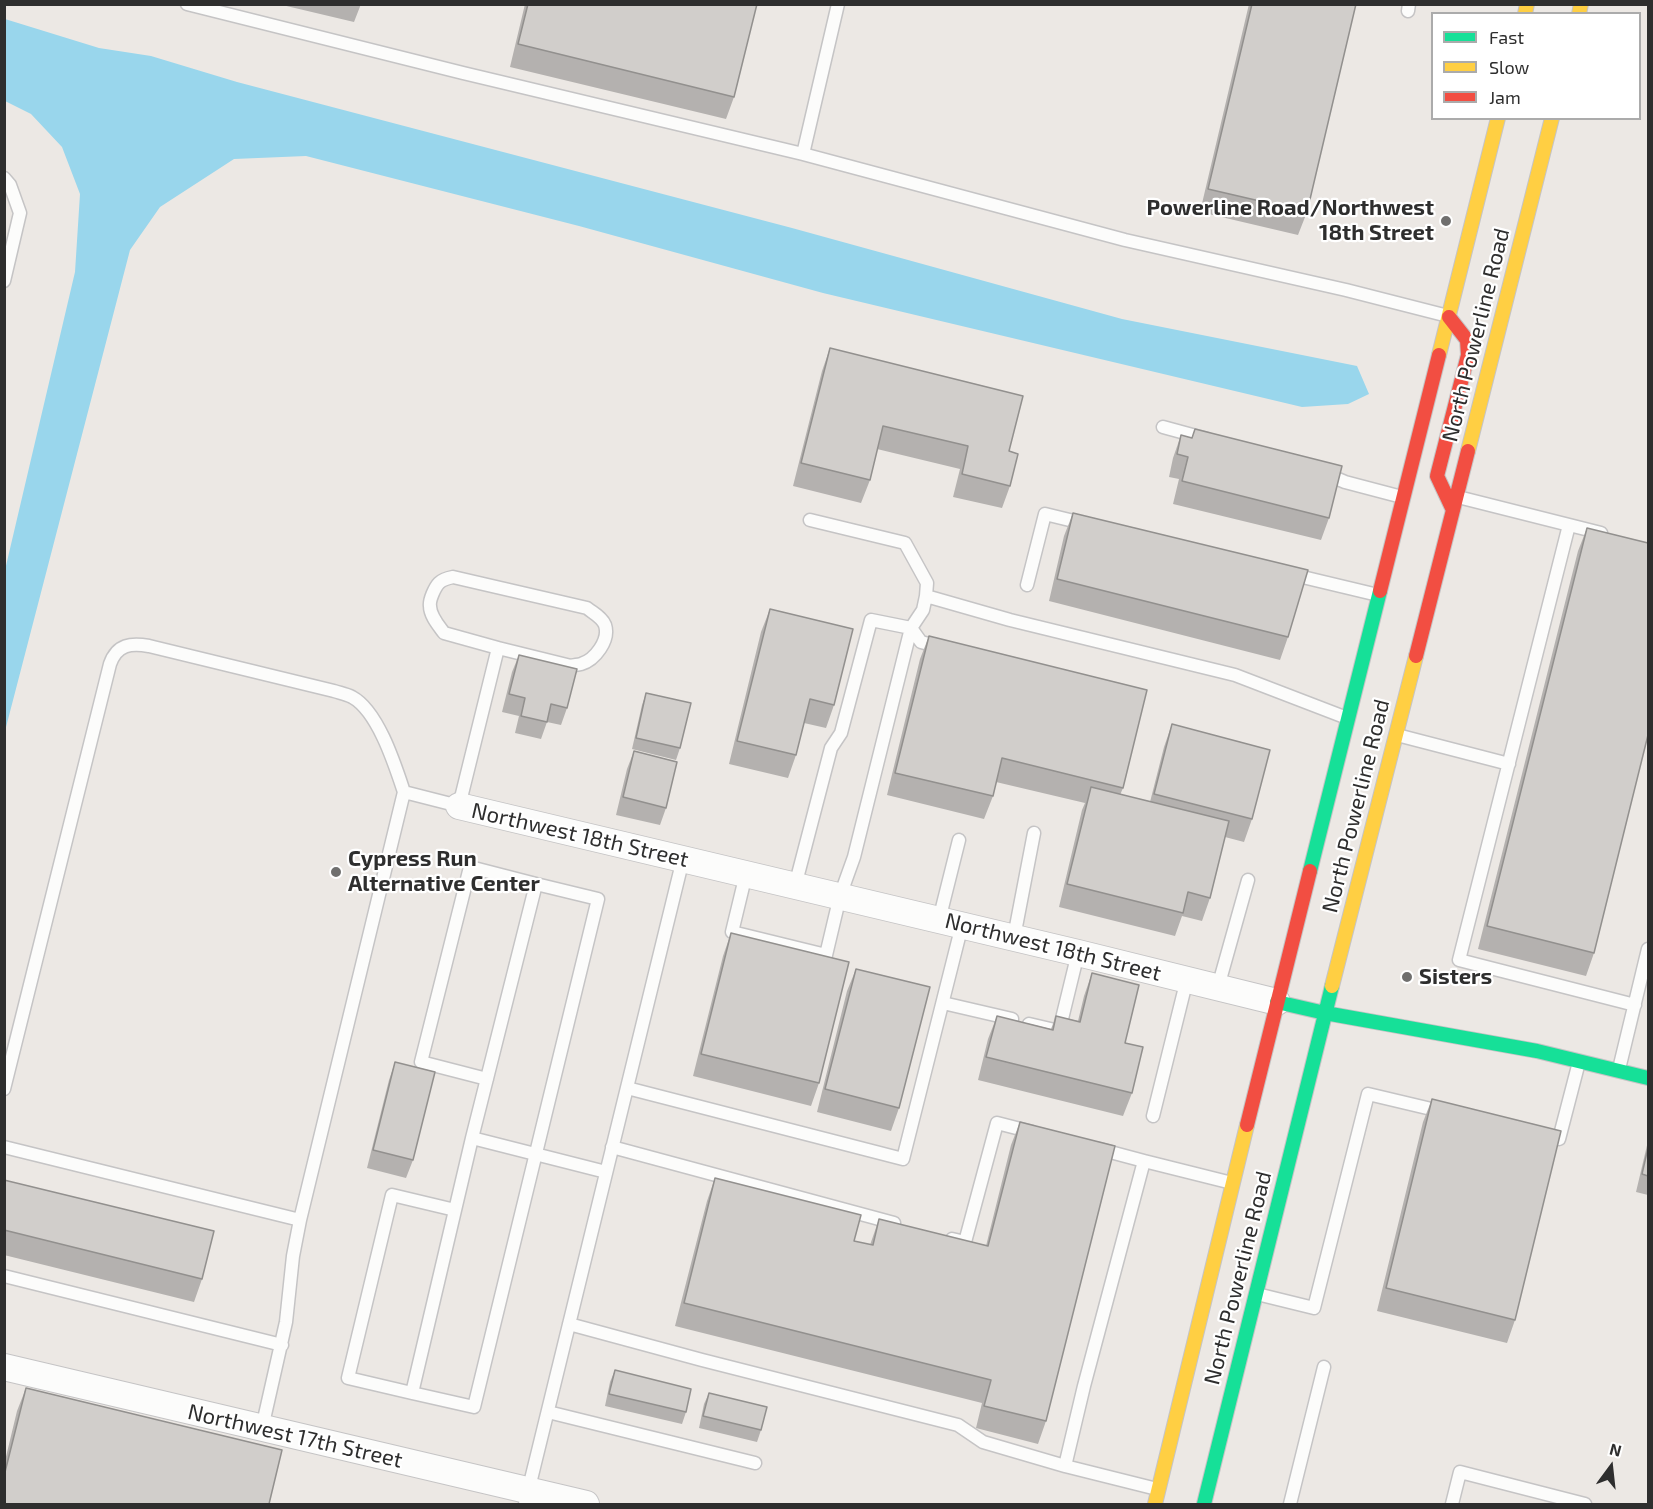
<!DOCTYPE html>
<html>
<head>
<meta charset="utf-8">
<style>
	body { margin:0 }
	#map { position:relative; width:1653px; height:1509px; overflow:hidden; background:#ece8e4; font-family:"Exo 2",sans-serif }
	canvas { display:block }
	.frame { position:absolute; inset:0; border:6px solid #2e2e2e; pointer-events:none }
	.legend { position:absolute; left:1431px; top:12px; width:210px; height:108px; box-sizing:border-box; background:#fff; border:2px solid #ababab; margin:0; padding:8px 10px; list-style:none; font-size:18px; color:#2e2e2e }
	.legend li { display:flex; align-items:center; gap:12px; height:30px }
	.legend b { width:30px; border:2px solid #ababab }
	.north { position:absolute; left:1581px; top:1437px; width:60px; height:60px; -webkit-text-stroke:4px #fff; paint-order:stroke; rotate:15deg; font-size:16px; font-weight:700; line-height:24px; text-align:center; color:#2e2e2e }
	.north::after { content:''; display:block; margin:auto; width:21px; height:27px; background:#2e2e2e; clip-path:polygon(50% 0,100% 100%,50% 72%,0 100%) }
</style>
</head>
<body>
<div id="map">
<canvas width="1653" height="1509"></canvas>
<div class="frame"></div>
<ul class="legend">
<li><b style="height:8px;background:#16e098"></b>Fast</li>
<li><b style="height:8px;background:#ffcf43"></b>Slow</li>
<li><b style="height:8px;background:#f24e42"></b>Jam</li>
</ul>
<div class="north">N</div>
</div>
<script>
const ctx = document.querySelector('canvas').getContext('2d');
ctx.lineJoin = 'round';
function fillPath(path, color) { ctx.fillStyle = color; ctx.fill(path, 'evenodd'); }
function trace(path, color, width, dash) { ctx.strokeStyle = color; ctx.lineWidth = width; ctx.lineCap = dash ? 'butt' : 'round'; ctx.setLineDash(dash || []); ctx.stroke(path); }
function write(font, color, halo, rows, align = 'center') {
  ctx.font = font + ' "Exo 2",sans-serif'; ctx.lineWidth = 4.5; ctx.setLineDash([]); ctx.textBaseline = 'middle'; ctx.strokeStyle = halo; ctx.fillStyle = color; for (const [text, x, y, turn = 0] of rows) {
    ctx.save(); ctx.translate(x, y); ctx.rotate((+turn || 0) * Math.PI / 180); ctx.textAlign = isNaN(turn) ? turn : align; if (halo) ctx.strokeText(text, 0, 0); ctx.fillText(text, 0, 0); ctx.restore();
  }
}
fillPath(new Path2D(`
	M 5,19 L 99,48 L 151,56 L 237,82 L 792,228 L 1122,319 L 1357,366 L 1369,394 L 1348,404 L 1302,407 L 823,293 L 579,226 L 306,156 L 234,159 L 160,207 L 130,250 L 5,731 L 5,570 L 75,272 L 80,194 L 62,147 L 31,114 L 5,101 Z`), '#99d6ec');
const lane = new Path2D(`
	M 187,4 L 463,73 L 803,154 L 1125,240 L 1346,290 L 1448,316
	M 1408,11 L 1409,4
	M 803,154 L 838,4
	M 4,178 L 10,185 L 20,213 L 4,281
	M 1163,427 L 1207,439
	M 1324,473 L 1345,482 L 1402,497
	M 1458,497 L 1601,533
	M 810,520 L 905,543 L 927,583 L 926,596 L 1010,620 L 1235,675 L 1347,718
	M 1569,525 L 1459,960 L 1635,1005
	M 1290,574 L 1378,595
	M 1027,585 L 1045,514 L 1086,524
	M 1397,735 L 1509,764
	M 746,874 L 732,932 L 826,955 L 840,896 L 854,857 L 911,628 L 923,610 L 926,596
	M 795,886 L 831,748 L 841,733 L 871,620 L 911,628 L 921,642 L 940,647
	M 939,920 L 959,840
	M 1014,937 L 1034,833
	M 1218,987 L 1248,880
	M 943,1003 L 1012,1019
	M 1029,1024 L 1059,1031 L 1078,953
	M 1619,1069 L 1648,949
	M 487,1079 L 421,1062 L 470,867 L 536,884
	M 627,1088 L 903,1159 L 962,925
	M 4,1089 L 110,664 C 117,644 131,643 149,646 L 334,691 C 340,693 346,694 352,697 C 378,711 395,765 404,792
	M 1153,1116 L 1187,979
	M 1549,1137 L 1559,1139 L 1579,1062
	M 472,1138 L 412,1393 L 474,1407 L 598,899 L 536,884 L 472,1138 L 606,1172
	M 4,1147 L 300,1220
	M 612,1147 L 894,1223
	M 1099,1149 L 1144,1161
	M 952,1239 L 965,1242 L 997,1123 L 1032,1132
	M 4,1276 L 282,1345
	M 1257,1294 L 1314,1308 L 1368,1094 L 1444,1112
	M 569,1324 L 702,1360 L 958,1425 L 983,1442 L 1065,1466
	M 412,1393 L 348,1378 L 392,1195 L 455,1210
	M 548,1412 L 755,1463
	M 262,1428 L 286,1322 L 293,1256 L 300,1220 L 404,792 L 459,806 L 498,648 L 571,666 C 574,665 577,665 581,664 C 595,660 610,640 605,625 C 602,617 593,613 587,608 L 453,577 C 448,578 443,579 439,583 C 435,587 429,600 430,606 C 430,616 439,626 444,633 L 498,648
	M 1157,1489 L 1065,1466 L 1084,1386 L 1144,1161 L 1232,1183
	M 525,1504 L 683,859
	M 1290,1504 L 1324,1367
	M 1452,1504 L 1460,1472 L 1585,1504`);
const street = new Path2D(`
	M 459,806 L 1078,953 L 1277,1002
	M 4,1367 L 586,1504`);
const fast = new Path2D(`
	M 1310,871 L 1380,591
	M 1277,1002 L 1325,1013 L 1537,1051 L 1648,1078
	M 1204,1504 L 1332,986`);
const slow = new Path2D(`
	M 1525,14 L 1527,4
	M 1579,14 L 1581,4
	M 1439,355 L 1498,118
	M 1468,451 L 1552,118
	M 1332,986 L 1416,656
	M 1155,1504 L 1247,1125`);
const jam = new Path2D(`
	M 1449,317 L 1467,340 L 1468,355 L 1437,476 L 1453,510
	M 1380,591 L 1439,355
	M 1416,656 L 1468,451
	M 1247,1125 L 1310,871`);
trace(lane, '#c5c4c5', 15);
trace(street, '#c5c4c5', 28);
trace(fast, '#c5c4c5', 16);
trace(slow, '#c5c4c5', 16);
trace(jam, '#c5c4c5', 16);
trace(lane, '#fcfcfb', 12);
trace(street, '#fcfcfb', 26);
trace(fast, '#16e098', 14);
trace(slow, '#ffcf43', 14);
trace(jam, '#f24e42', 14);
fillPath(new Path2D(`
	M 278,4 L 361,4 L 354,22 Z
	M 525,4 L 757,4 L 734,97 L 726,119 L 510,67 Z
	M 1249,4 L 1356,4 L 1307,212 L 1298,235 L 1200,212 Z
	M 830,348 L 1009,451 L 1010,486 L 1002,508 L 953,497 L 960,469 L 877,449 L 870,480 L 861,503 L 793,486 L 822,371 Z
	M 1195,429 L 1329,518 L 1321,540 L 1173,504 L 1179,479 L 1169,477 L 1173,458 L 1181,435 L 1192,438 Z
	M 1073,513 L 1288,637 L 1280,660 L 1049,601 L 1064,536 Z
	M 1587,528 L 1594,953 L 1586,976 L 1478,949 L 1578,551 Z
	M 770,609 L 834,705 L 826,728 L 804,723 L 796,755 L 788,778 L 729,764 L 761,632 Z
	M 929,636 L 1123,788 L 1120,795 L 1150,802 L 1164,747 L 1172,724 L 1252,819 L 1244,842 L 1225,837 L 1210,898 L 1202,921 L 1182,916 L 1175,936 L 1059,907 L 1082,810 L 1085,803 L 996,782 L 993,796 L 984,819 L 887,795 L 920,659 Z
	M 519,655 L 567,708 L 561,725 L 547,722 L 541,739 L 515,733 L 519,716 L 502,712 L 512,672 Z
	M 646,693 L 680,748 L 676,760 L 632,749 L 642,705 Z
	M 634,751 L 666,808 L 660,825 L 616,815 L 627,769 Z
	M 731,933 L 819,1083 L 811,1106 L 693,1076 L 723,956 Z
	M 856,969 L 899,1108 L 891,1131 L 817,1112 L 847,991 Z
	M 1092,973 L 1125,1043 L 1132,1093 L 1123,1116 L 978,1080 L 988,1039 L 997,1016 L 1051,1029 L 1056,1016 L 1078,1021 L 1084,996 Z
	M 395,1062 L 413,1160 L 406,1178 L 367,1168 L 389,1080 Z
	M 1432,1099 L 1515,1320 L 1507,1343 L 1377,1311 L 1423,1122 Z
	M 1020,1122 L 1046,1421 L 1038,1444 L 976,1428 L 982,1403 L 675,1326 L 707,1201 L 715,1178 L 854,1241 L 870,1245 L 879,1219 L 986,1246 L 1011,1145 Z
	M 1648,1141 L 1648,1195 L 1636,1192 Z
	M 4,1180 L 202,1279 L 194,1302 L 4,1255 Z
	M 615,1370 L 686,1412 L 682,1424 L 605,1406 L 610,1382 Z
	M 26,1388 L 4,1504 L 4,1465 L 17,1411 Z
	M 709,1393 L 761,1430 L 757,1442 L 699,1428 L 704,1404 Z`), '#b4b1af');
const building = new Path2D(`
	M 528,4 L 757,4 L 734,97 L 518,44 Z
	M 1252,4 L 1356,4 L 1307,212 L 1208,189 Z
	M 830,348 L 1023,396 L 1009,451 L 1018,454 L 1010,486 L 962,474 L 968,446 L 883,426 L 870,480 L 801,463 Z
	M 1195,429 L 1342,466 L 1329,518 L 1182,481 L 1188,457 L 1177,454 L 1181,435 L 1192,438 Z
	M 1073,513 L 1308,570 L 1288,637 L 1057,579 Z
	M 1587,528 L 1648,543 L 1648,735 L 1594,953 L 1487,926 Z
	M 770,609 L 853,629 L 834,705 L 810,699 L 796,755 L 737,741 Z
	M 929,636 L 1147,690 L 1123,788 L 1002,758 L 993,796 L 895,773 Z
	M 519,655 L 577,669 L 567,708 L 551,704 L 547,722 L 521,716 L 525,698 L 509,694 Z
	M 646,693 L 691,703 L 680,748 L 636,738 Z
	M 1172,724 L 1270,750 L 1252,819 L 1154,794 Z
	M 634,751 L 677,762 L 666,808 L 623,797 Z
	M 1091,787 L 1229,821 L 1210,898 L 1188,892 L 1183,913 L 1067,884 Z
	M 731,933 L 849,962 L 819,1083 L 701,1054 Z
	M 856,969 L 930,987 L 899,1108 L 825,1089 Z
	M 1092,973 L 1139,985 L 1125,1043 L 1143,1047 L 1132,1093 L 986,1057 L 997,1016 L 1053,1030 L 1056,1016 L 1080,1022 Z
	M 395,1062 L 435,1072 L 413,1160 L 373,1150 Z
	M 1432,1099 L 1561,1131 L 1515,1320 L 1386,1288 Z
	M 1020,1122 L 1115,1146 L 1046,1421 L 984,1406 L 991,1380 L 684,1303 L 715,1178 L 861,1215 L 854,1241 L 873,1245 L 879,1219 L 988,1246 Z
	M 1648,1148 L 1648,1176 L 1642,1174 Z
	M 4,1180 L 214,1231 L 202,1279 L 4,1230 Z
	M 615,1370 L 691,1389 L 686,1412 L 609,1394 Z
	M 26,1388 L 282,1450 L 269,1504 L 4,1504 L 4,1476 Z
	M 709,1393 L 767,1407 L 761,1430 L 703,1416 Z`);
fillPath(building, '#d1cecb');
trace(building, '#92908e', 1.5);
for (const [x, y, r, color] of [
	[1446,221,6,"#706f6e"],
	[336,872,6,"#706f6e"],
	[1407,977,6,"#706f6e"]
]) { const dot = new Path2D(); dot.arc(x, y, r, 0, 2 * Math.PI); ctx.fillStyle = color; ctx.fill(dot); trace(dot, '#fff', 2); }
write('bold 22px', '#2e2e2e', '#fff', [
	["Powerline Road/Northwest",1434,208,"right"],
	["18th Street",1434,233,"right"],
	["Cypress Run",348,859],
	["Alternative Center",348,884],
	["Sisters",1419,977]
], 'left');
write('22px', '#2e2e2e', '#fff', [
	["North Powerline Road",1476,335,-76],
	["North Powerline Road",1356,806,-76],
	["Northwest 18th Street",580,835,13],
	["Northwest 18th Street",1053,947,14],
	["North Powerline Road",1238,1278,-76],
	["Northwest 17th Street",295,1436,13]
]);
</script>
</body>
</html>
